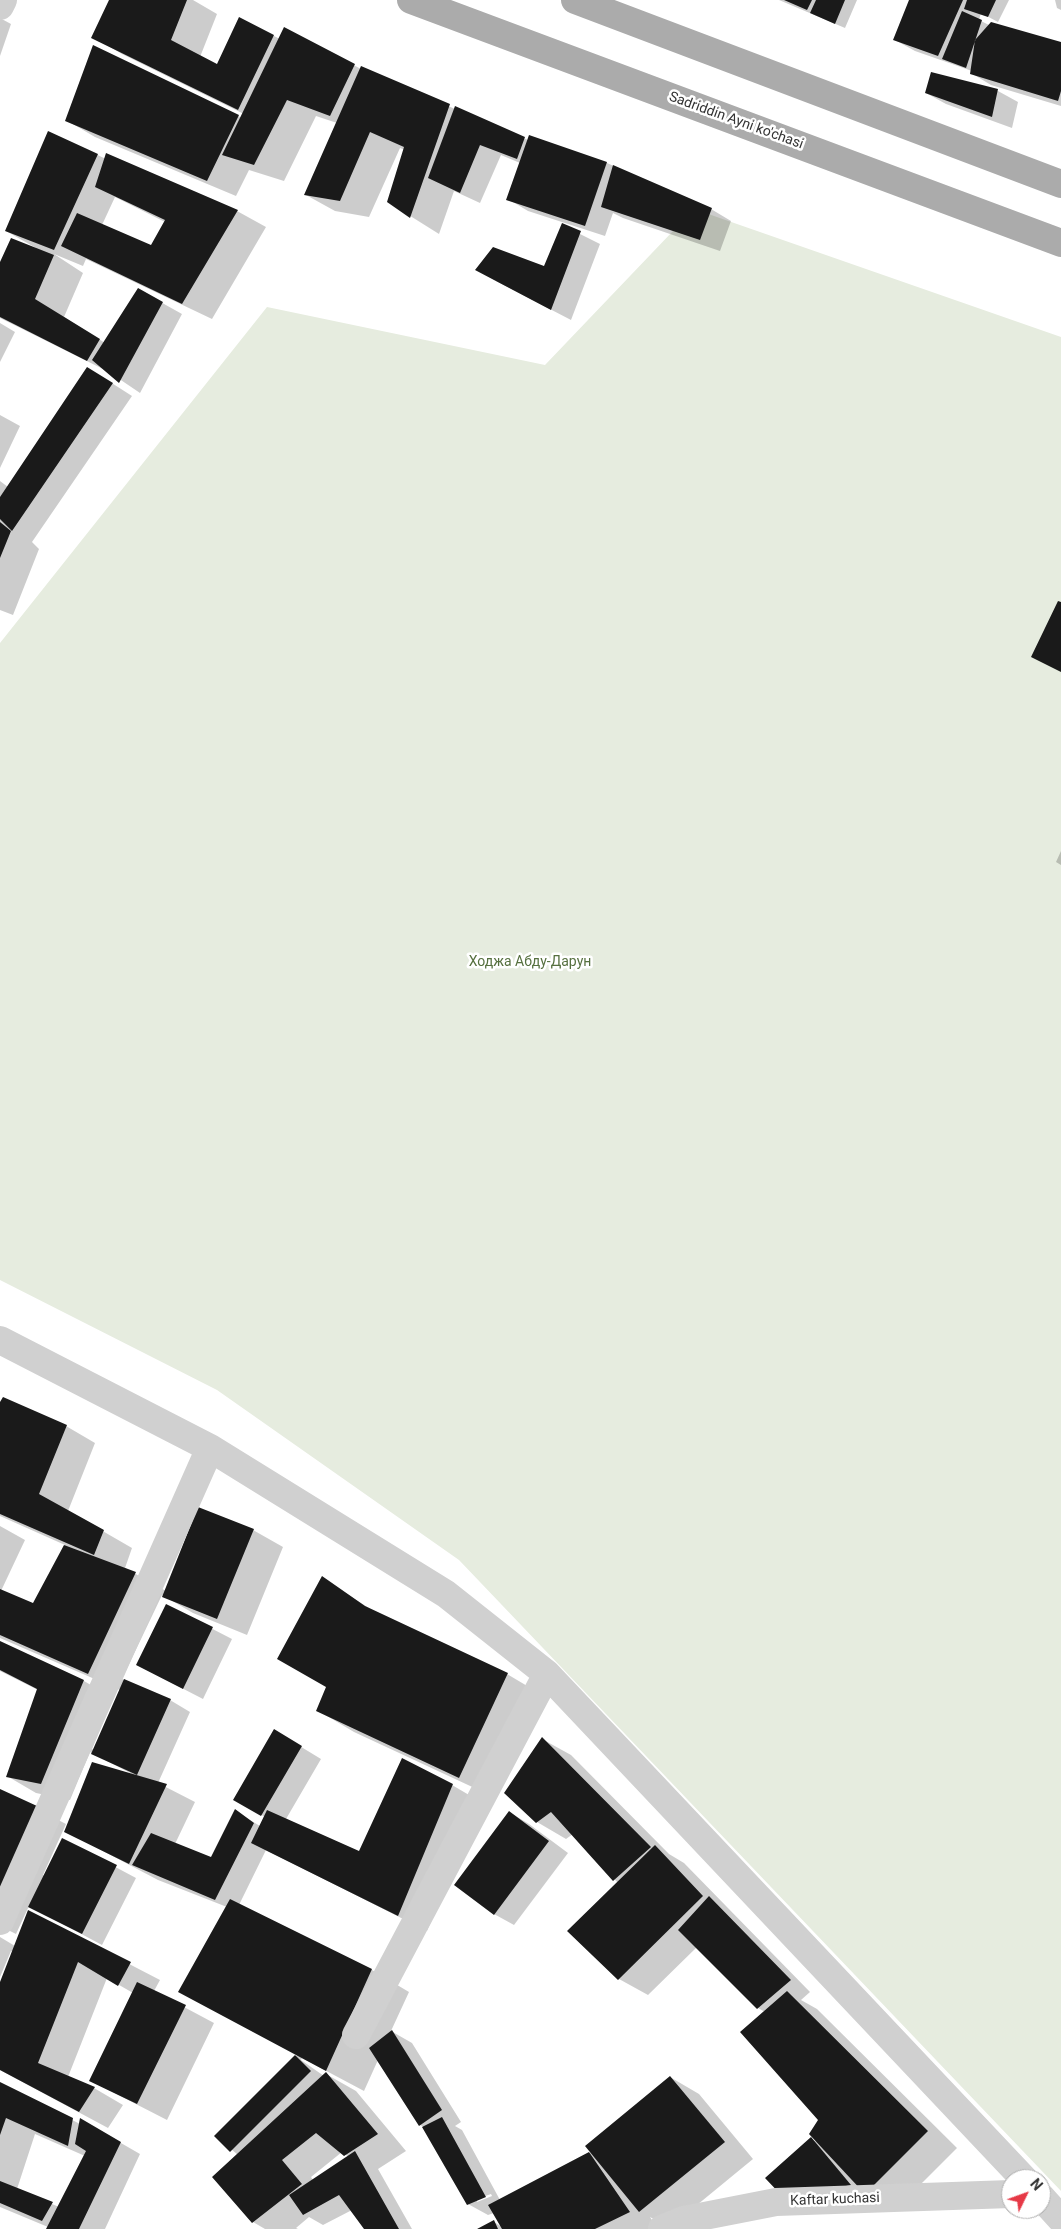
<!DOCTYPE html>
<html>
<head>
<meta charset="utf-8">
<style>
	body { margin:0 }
	#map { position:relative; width:1061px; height:2229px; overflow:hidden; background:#fff; font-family:Roboto,sans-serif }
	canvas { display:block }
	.north { position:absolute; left:1001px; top:2169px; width:50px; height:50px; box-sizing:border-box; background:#fff; border:1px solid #adadad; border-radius:50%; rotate:48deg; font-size:14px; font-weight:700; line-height:20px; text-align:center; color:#333 }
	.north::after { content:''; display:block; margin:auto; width:18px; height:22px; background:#e63946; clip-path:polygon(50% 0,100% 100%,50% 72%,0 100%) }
</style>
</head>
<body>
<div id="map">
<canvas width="1061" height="2229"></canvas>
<div class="north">N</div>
</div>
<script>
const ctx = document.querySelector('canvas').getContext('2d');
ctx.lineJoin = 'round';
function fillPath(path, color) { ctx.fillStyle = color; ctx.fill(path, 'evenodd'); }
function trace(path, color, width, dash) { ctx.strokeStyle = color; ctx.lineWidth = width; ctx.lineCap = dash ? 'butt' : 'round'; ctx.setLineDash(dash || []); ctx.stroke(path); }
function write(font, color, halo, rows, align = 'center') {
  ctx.font = font + ' Roboto,sans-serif'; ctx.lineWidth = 5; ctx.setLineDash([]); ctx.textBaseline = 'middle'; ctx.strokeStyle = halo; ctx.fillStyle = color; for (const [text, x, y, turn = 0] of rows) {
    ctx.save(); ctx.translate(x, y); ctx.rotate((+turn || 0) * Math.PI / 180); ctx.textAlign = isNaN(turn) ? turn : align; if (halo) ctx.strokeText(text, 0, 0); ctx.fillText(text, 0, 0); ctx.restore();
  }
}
fillPath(new Path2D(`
	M 694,209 L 1061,337 L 1061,2191 L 459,1560 L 217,1390 L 0,1280 L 0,643 L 267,307 L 545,365 Z`), '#e6ecdf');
fillPath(new Path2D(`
	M 110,0 L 193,0 L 217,14 L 200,57 L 218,66 L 274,36 L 280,39 L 285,28 L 361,69 L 528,140 L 530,136 L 607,163 L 711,209 L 731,221 L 720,251 L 623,218 L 613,213 L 605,236 L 528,211 L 508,199 L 520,163 L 501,155 L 480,203 L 454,191 L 439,234 L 388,202 L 405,150 L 400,148 L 369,217 L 335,211 L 306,195 L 337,123 L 316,116 L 284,181 L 249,170 L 236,196 L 95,137 L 66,120 L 238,116 L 242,118 L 244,114 L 122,54 L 93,37 Z
	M 779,0 L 857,0 L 845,28 Z
	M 910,0 L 1009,0 L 998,22 L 981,13 L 979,20 L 989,25 L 1061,43 L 1061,106 L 991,85 L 971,73 L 972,71 L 915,51 L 895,40 Z
	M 1055,0 L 1061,0 L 1061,10 L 1057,8 Z
	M 0,18 L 11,24 L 0,56 Z
	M 931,74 L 998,91 L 1018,102 L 1012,128 L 946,104 L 926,93 Z
	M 49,132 L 106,159 L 237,211 L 266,227 L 212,319 L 86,259 L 83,266 L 54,254 L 83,273 L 64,317 L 105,343 L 139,290 L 182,314 L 140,393 L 109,372 L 0,318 L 0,265 L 36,248 L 6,231 ZM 115,197 L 165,222 L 151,247 L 102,225 Z
	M 562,225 L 600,244 L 571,320 L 496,281 L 545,267 Z
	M 0,323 L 15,332 L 0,362 Z
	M 107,380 L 132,396 L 32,542 L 39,549 L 13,615 L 0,610 L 0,481 L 8,487 Z
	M 0,415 L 20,426 L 0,468 Z
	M 1061,851 L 1061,865 L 1056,862 Z
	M 0,1405 L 66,1426 L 95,1443 L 68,1511 L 132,1548 L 125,1568 L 166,1591 L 199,1509 L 253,1530 L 283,1547 L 247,1635 L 193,1613 L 162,1595 L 122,1679 L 170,1700 L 190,1712 L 158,1783 L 195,1802 L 175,1844 L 211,1859 L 235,1811 L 260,1826 L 265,1817 L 234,1799 L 275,1731 L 321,1759 L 286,1819 L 360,1852 L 452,1785 L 481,1802 L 427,1931 L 266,1850 L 239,1905 L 372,1970 L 409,1992 L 391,2031 L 412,2043 L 461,2122 L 455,2126 L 462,2130 L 500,2200 L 592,2152 L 670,2077 L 699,2094 L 753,2159 L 669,2228 L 650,2217 L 658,2229 L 480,2229 L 494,2222 L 502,2227 L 494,2213 L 488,2215 L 468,2204 L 424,2127 L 420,2125 L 378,2060 L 364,2091 L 302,2058 L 301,2060 L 324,2076 L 326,2074 L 356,2091 L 406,2151 L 378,2169 L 412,2229 L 365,2229 L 352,2210 L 323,2225 L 309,2217 L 296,2228 L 298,2229 L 265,2229 L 253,2222 L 238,2155 L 216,2136 L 297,2055 L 227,1907 L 158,1880 L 65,1831 L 132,1774 L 90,1752 L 70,1800 L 36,1793 L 7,1776 L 38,1690 L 0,1671 L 0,1642 L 84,1681 L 113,1698 L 92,1749 L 94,1750 L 120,1690 L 0,1638 L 0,1526 L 25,1540 L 1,1591 L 34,1605 L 65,1545 L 0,1516 ZM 342,2152 L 349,2157 L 313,2180 L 311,2177 ZM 491,2194 L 492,2196 L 477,2202 L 477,2199 Z
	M 322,1578 L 375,1612 L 507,1674 L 544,1696 L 496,1798 L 354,1732 L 317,1710 L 328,1687 Z
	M 166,1605 L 232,1639 L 203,1699 L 137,1665 Z
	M 542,1739 L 571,1755 L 669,1854 L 684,1863 L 810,1992 L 801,2000 L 817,2009 L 957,2148 L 895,2210 L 805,2208 L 811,2139 L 819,2143 L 819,2120 L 765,2012 L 758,2008 L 697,1947 L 648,1995 L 619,1979 L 618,1883 L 573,1834 L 566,1839 L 537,1822 Z
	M 0,1790 L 66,1824 L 43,1875 L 45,1876 L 63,1839 L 136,1878 L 102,1945 L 29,1906 L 16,1934 L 0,1926 Z
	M 509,1812 L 529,1824 L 568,1853 L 514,1925 L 494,1914 Z
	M 29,1912 L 160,1980 L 154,1991 L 214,2023 L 167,2120 L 91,2081 L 133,1993 L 107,1978 L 68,2077 L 94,2088 L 123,2105 L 108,2128 L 0,2070 L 0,1986 L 13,1952 L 11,1951 L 0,1977 L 0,1937 L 15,1946 Z
	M 0,2083 L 80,2124 L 81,2120 L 140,2154 L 105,2229 L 47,2229 L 48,2227 L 0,2207 ZM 35,2134 L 85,2156 L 59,2207 L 17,2189 Z`), '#0003');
fillPath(new Path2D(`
	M 109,0 L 187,0 L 171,40 L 217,64 L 239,17 L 274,35 L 238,110 L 91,38 Z
	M 784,0 L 812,0 L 807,10 Z
	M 816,0 L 845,0 L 835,24 L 810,13 Z
	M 909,0 L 963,0 L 938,56 L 893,40 Z
	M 967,0 L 996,0 L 988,17 L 964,9 Z
	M 962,11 L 982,20 L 966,68 L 942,59 Z
	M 991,22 L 1061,42 L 1061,91 L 1058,101 L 970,74 L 975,40 Z
	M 284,27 L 355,64 L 330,116 L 287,100 L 254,165 L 222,155 Z
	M 93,45 L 239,115 L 207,181 L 65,121 Z
	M 361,66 L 450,104 L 410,218 L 387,202 L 404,147 L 370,132 L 340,201 L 304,195 Z
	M 931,72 L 998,89 L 992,117 L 925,93 Z
	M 455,106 L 525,137 L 517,159 L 480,145 L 460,193 L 428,178 Z
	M 48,131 L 98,154 L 54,250 L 5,231 Z
	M 529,135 L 607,162 L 585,226 L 506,200 Z
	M 106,153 L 238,210 L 182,304 L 61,246 L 77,213 L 151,245 L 165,220 L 95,187 Z
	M 613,165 L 712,208 L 700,240 L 601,207 Z
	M 562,223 L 581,231 L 551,310 L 475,270 L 493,247 L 544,266 Z
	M 11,238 L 54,255 L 35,299 L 100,339 L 87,361 L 0,317 L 0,262 Z
	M 138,288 L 163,302 L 119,383 L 92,360 Z
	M 87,367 L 113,383 L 12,531 L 0,519 L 0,497 Z
	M 0,522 L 11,531 L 0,558 Z
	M 1058,601 L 1061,602 L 1061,672 L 1031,657 Z
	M 3,1397 L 67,1425 L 39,1494 L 104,1530 L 94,1555 L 0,1514 L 0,1402 Z
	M 198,1507 L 254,1529 L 217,1619 L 162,1597 Z
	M 64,1545 L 136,1572 L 88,1674 L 0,1635 L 0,1589 L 33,1603 Z
	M 322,1576 L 365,1606 L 508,1673 L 459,1778 L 316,1711 L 326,1687 L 277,1659 Z
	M 166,1604 L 213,1627 L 183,1689 L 136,1665 Z
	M 0,1641 L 84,1680 L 41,1784 L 6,1777 L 37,1689 L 0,1670 Z
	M 124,1679 L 171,1699 L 137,1775 L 91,1754 Z
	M 274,1729 L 302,1746 L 261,1816 L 233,1800 Z
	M 542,1737 L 651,1847 L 613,1881 L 551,1812 L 536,1823 L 504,1793 Z
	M 402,1758 L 453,1784 L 398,1916 L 251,1843 L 267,1810 L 359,1851 Z
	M 92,1762 L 167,1784 L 129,1864 L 64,1832 Z
	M 0,1789 L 37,1806 L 0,1889 Z
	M 235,1809 L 254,1823 L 215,1900 L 132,1865 L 151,1833 L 211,1857 Z
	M 509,1811 L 549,1841 L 494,1915 L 454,1885 Z
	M 62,1838 L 117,1865 L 82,1934 L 28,1907 Z
	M 655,1845 L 703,1896 L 618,1980 L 567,1931 Z
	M 709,1896 L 791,1980 L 757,2009 L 678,1930 Z
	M 230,1899 L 372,1969 L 326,2071 L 178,1992 Z
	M 28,1910 L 131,1962 L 118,1986 L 78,1962 L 38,2063 L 95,2087 L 79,2112 L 0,2070 L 0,1982 Z
	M 137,1982 L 186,2005 L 137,2104 L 89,2081 Z
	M 787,1991 L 928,2131 L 865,2194 L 809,2134 L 818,2120 L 740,2032 Z
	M 392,2030 L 442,2110 L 419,2126 L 369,2048 Z
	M 295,2055 L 311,2071 L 230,2152 L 214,2136 Z
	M 326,2072 L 378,2134 L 344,2156 L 316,2133 L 282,2160 L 302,2184 L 252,2223 L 212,2177 Z
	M 670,2076 L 725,2142 L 639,2212 L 585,2146 Z
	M 0,2082 L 73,2118 L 68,2146 L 6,2118 L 0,2135 Z
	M 442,2117 L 486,2197 L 467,2205 L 422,2127 Z
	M 80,2118 L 121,2142 L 79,2229 L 46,2229 L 86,2151 L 75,2144 Z
	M 811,2137 L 851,2185 L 784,2198 L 765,2178 Z
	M 355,2151 L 399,2229 L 364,2229 L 339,2195 L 303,2215 L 289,2195 Z
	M 589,2152 L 630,2212 L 595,2229 L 502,2229 L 488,2205 Z
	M 0,2181 L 53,2202 L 42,2221 L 0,2203 Z
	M 494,2220 L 498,2229 L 477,2229 Z`), '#1a1a1a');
trace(new Path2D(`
	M 0,6 L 3,0
	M 0,1340 L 210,1448 L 446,1594 L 547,1674 L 1024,2179
	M 0,1921 L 210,1448
	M 356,2035 L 547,1674
	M 1041,2197 L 1061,2219
	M 662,2229 L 684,2220 L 776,2202 L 1011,2194`), '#d0d0d0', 28);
trace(new Path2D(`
	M 411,0 L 1061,243
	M 575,0 L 1061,184`), '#ababab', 28);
write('14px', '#333', '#fff', [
	["Sadriddin Ayni ko'chasi",736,121,20],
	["Kaftar kuchasi",835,2200,-2]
]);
write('14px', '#56703f', '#fff', [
	["Ходжа Абду-Дарун",530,962]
]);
</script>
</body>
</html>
